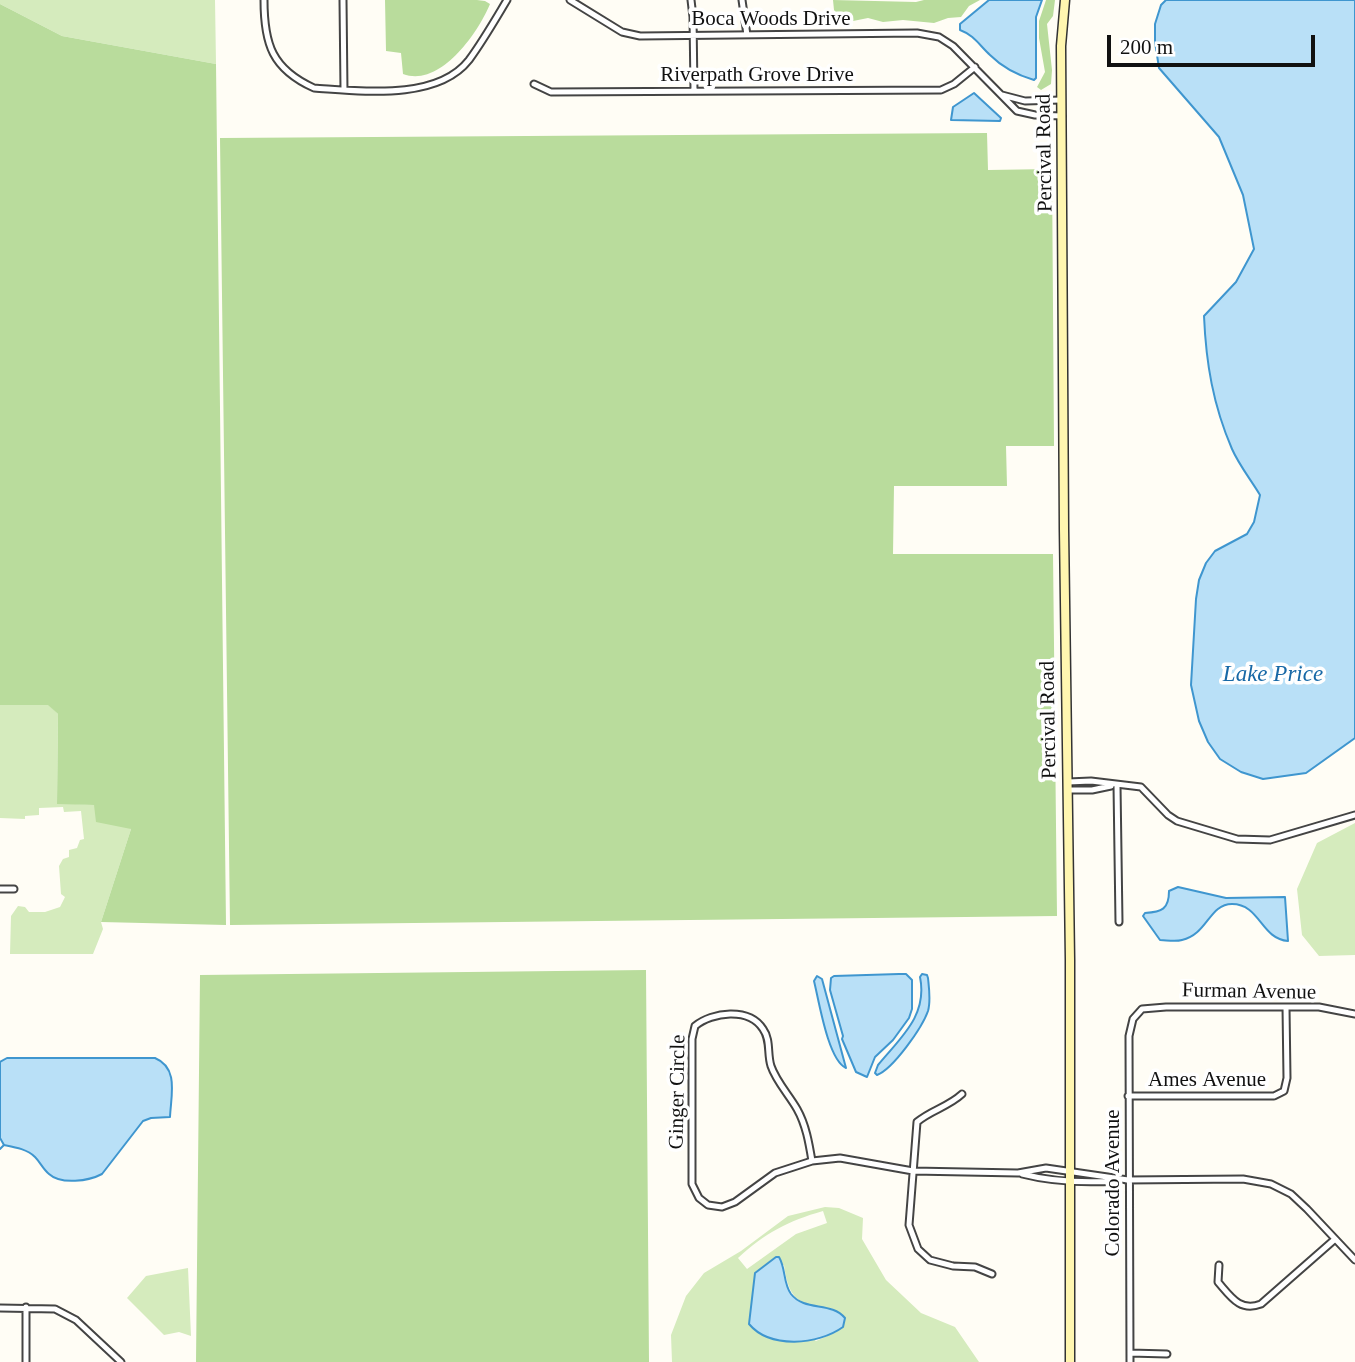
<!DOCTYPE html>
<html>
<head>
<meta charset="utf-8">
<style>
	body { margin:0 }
	#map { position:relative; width:1355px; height:1362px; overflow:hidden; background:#fffdf5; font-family:"Times New Roman",serif }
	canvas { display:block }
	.scale { position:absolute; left:1107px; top:35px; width:208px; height:32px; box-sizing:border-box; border:4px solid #111; border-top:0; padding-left:9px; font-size:21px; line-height:24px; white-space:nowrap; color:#111; -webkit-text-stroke:5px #fff; paint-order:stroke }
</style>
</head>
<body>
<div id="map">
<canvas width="1355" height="1362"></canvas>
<div class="scale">200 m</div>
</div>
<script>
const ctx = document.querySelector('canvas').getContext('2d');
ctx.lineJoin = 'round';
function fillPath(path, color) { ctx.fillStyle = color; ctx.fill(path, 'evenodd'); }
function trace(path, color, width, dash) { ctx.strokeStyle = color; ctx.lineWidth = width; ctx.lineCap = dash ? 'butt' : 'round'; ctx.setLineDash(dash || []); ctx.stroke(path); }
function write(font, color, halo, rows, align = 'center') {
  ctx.font = font + ' "Times New Roman",serif'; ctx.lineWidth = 7; ctx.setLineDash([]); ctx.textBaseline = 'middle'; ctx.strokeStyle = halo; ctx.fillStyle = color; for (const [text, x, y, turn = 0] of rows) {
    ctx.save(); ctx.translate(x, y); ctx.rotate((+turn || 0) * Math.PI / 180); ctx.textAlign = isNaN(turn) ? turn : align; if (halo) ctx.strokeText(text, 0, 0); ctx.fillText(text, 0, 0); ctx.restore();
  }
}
fillPath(new Path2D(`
	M 0,0 L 215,0 L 216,64 L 62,36 L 0,4 Z
	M 0,705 L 49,705 L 58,714 L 57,803 L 94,805 L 131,829 L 101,922 L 103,929 L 93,954 L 10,954 L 11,916 L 18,906 L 25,907 L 29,912 L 45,912 L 60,907 L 65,897 L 61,894 L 59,866 L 63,859 L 69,857 L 69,850 L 77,848 L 80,840 L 84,839 L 81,811 L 64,812 L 63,807 L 39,808 L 39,815 L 25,816 L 25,819 L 0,818 Z
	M 1355,823 L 1355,955 L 1319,956 L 1302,935 L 1297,889 L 1317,843 Z
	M 825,1207 L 839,1208 L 863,1218 L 862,1239 L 886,1280 L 921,1313 L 955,1327 L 979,1362 L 672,1362 L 671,1335 L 686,1296 L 704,1273 L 741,1251 L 788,1216 ZM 823,1211 L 827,1223 L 796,1234 L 747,1269 L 738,1258 C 765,1233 788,1221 823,1211 ZM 784,1265 C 789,1302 799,1304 834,1309 L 836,1332 L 816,1341 L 755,1282 L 755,1273 Z
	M 188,1268 L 191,1336 L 179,1332 L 164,1335 L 127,1298 L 146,1276 Z`), '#d5ebbd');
fillPath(new Path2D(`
	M 385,0 L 477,0 L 485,1 L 490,4 C 478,33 440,88 403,74 L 401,53 L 386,51 Z
	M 833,0 L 916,2 L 924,0 L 980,0 L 969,6 L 961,17 L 948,18 L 934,23 L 903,20 L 883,22 L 868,18 L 853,21 L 838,15 L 834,10 Z
	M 1046,0 L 1055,0 L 1053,16 L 1047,24 L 1052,70 L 1051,84 L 1041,90 L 1037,87 L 1045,72 L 1039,38 L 1039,21 Z
	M 0,4 L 62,36 L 216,64 L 226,925 L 101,922 L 131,829 L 96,822 L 94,805 L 57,804 L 58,714 L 48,705 L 0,705 Z
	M 987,133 L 988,170 L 1052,169 L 1054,446 L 1006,446 L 1007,486 L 894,486 L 893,554 L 1053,554 L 1057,916 L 230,925 L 220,138 Z
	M 646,970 L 649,1362 L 196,1362 L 200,975 Z`), '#b9dc9c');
const water = new Path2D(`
	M 989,0 L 1042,0 L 1036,17 L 1036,78 L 1034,80 C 1017,75 1003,68 990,55 C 980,46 974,35 960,30 L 960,24 Z
	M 1166,0 L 1355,0 L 1355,738 L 1306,773 L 1263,779 L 1241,772 L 1220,759 L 1208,742 L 1199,721 L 1191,685 L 1196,599 L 1199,580 L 1206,563 L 1215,551 L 1247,534 L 1254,522 L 1260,495 C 1251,480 1239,465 1232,449 C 1213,405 1206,363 1204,316 L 1236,282 L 1254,249 L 1243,195 L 1219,137 L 1159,68 L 1155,42 L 1155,24 L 1161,5 Z
	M 974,93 L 1001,118 L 1000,121 L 951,120 L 953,107 Z
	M 1178,887 L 1226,898 L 1285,897 L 1288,941 C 1261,939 1260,904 1232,904 C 1209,904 1208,934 1182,940 C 1175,942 1166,940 1160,940 L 1143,916 L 1145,913 C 1162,912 1169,909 1169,891 Z
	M 899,974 L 906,974 L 912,980 L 912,1009 L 909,1018 L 893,1040 L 875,1057 L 867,1077 L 856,1072 L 842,1039 L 843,1036 L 830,990 L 831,978 L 834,976 Z
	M 922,974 L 927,975 L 928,978 C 929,988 931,1001 928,1011 C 922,1028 893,1069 877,1075 L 875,1073 L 878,1065 C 900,1038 928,1016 920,977 Z
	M 817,976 L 822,979 L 846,1068 C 828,1060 819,1001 814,981 Z
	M 7,1058 L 155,1058 C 179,1068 171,1095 170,1117 L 151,1118 L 143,1121 L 102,1174 C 89,1181 61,1185 49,1174 C 43,1169 40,1162 35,1157 C 27,1149 14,1147 4,1145 L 0,1138 L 0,1062 Z
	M 776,1257 L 779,1257 C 786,1269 783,1283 791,1294 C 805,1312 831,1301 845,1318 L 843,1327 C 818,1345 770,1349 749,1324 L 755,1273 Z`);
fillPath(water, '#b9e0f7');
trace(water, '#3f96cf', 2);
trace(new Path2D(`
	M 0,1149 L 4,1145`), '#3f96cf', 2);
const street = new Path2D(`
	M 264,0 C 264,44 272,69 314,88 C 361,91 437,101 469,60 C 483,41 495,20 507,0
	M 343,0 L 344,90
	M 570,0 L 622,32 L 640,36 L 917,33 L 939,37 L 953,46 L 1017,111 L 1035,115 L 1062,116
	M 691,0 L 693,17 L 694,91
	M 742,0 L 747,35
	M 534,84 L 551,92 L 941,90 L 954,84 L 975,67
	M 1002,95 L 1025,101 L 1061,100
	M 1068,782 L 1091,781 L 1141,787 L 1168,815 L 1177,821 L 1237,839 L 1270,840 L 1355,815
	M 1117,785 L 1119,922
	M 1068,790 L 1092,790 L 1111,786
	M 0,889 L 14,889
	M 962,1094 C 948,1107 931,1110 917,1122 L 909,1225 L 918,1249 L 930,1260 L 953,1266 L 975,1267 L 992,1274
	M 1128,1096 L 1274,1096 L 1284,1091 L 1287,1078 L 1286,1007
	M 812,1161 C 809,1143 806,1125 797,1109 C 789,1095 776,1081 771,1066 C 767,1054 771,1040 763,1029 C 749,1007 712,1012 695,1026 L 692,1039 L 692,1184 L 699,1198 L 708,1205 L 722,1207 L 735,1202 L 775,1173 L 812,1161 L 840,1158 L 913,1171 L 1018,1173 L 1046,1168 L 1128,1180
	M 1022,1174 C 1053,1182 1085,1183 1117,1181
	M 1126,1180 L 1243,1179 L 1271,1184 L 1291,1194 L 1307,1209 L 1355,1260
	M 1219,1265 L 1218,1282 C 1231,1297 1240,1312 1261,1304 L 1334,1240
	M 26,1307 L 26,1362
	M 0,1308 L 55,1309 L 76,1320 L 121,1362
	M 1130,1353 L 1167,1354
	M 1130,1362 L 1129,1036 L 1133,1019 L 1142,1009 L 1166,1007 L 1319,1007 L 1355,1014`);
const secondary = new Path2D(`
	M 1065,0 L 1061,46 L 1064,529 L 1070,960 L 1070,1362`);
trace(street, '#444', 9);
trace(secondary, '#333', 11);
trace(street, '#fff', 5);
trace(secondary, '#fff6b0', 8);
write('21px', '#111', '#fff', [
	["Boca Woods Drive",771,19],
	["Riverpath Grove Drive",757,75],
	["Percival Road",1045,153,-91],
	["Percival Road",1049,720,-91],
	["Furman Avenue",1249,992,1],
	["Ames Avenue",1207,1080],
	["Ginger Circle",678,1092,-89],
	["Colorado Avenue",1113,1183,-90]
]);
write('italic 23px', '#1768a6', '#fff', [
	["Lake Price",1273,675]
]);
</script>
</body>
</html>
